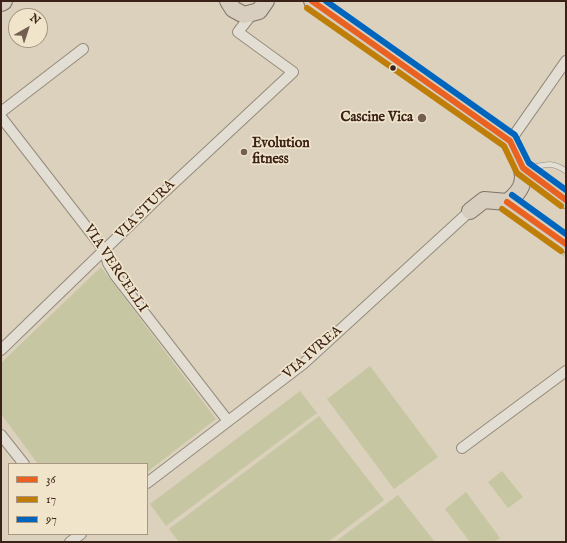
<!DOCTYPE html>
<html>
<head>
<meta charset="utf-8">
<style>
	body { margin:0 }
	#map { position:relative; width:567px; height:543px; overflow:hidden; background:#dbd1bc; font-family:"IM FELL English",serif }
	canvas { display:block }
	.frame { position:absolute; inset:0; border:2px solid #3b2218; pointer-events:none }
	.legend { position:absolute; left:8px; top:463px; width:140px; height:72px; box-sizing:border-box; background:#f0e4cb; border:1px solid #a89683; margin:0; padding:5px 7px; list-style:none; font-size:12px; color:#3b2218 }
	.legend li { display:flex; align-items:center; gap:8px; height:20px }
	.legend b { width:20px; border:1px solid #a89683 }
	.north { position:absolute; left:8px; top:8px; width:40px; height:40px; box-sizing:border-box; background:#f0e4cb; border:1px solid #a89683; border-radius:50%; rotate:39deg; font-size:11px; font-weight:700; line-height:16px; text-align:center; color:#3b2218 }
	.north::after { content:''; display:block; margin:auto; width:14px; height:18px; background:#735f51; clip-path:polygon(50% 0,100% 100%,50% 72%,0 100%) }
</style>
</head>
<body>
<div id="map">
<canvas width="567" height="543"></canvas>
<div class="frame"></div>
<ul class="legend">
<li><b style="height:5px;background:#e96222"></b>36</li>
<li><b style="height:5px;background:#bf7e07"></b>17</li>
<li><b style="height:5px;background:#0065bd"></b>97</li>
</ul>
<div class="north">N</div>
</div>
<script>
const ctx = document.querySelector('canvas').getContext('2d');
ctx.lineJoin = 'round';
function fillPath(path, color) { ctx.fillStyle = color; ctx.fill(path, 'evenodd'); }
function trace(path, color, width, dash) { ctx.strokeStyle = color; ctx.lineWidth = width; ctx.lineCap = dash ? 'butt' : 'round'; ctx.setLineDash(dash || []); ctx.stroke(path); }
function write(font, color, halo, rows, align = 'center') {
  ctx.font = font + ' "IM FELL English",serif'; ctx.lineWidth = 3.5; ctx.setLineDash([]); ctx.textBaseline = 'middle'; ctx.strokeStyle = halo; ctx.fillStyle = color; for (const [text, x, y, turn = 0] of rows) {
    ctx.save(); ctx.translate(x, y); ctx.rotate((+turn || 0) * Math.PI / 180); ctx.textAlign = isNaN(turn) ? turn : align; if (halo) ctx.strokeText(text, 0, 0); ctx.fillText(text, 0, 0); ctx.restore();
  }
}
fillPath(new Path2D(`
	M 532,226 L 566,250 L 566,258 L 529,231 Z
	M 101,267 L 216,419 L 147,472 L 147,464 L 38,464 L 1,414 L 1,363 Z
	M 370,366 L 438,457 L 394,489 L 327,399 Z
	M 300,391 L 317,413 L 166,526 L 150,504 Z
	M 319,416 L 384,500 L 328,542 L 179,542 L 169,529 Z
	M 502,471 L 523,497 L 508,508 L 488,482 Z
	M 466,492 L 500,538 L 494,542 L 470,542 L 445,509 Z
	M 398,495 L 435,542 L 335,542 Z`), '#c6c7a2');
const service = new Path2D(`
	M 528,168 C 545,166 550,160 566,171`);
const minor = new Path2D(`
	M 1,112 L 83,49
	M 1,117 L 105,251 L 108,263 L 115,275 L 228,421
	M 510,141 L 566,61
	M 1,350 L 159,197 L 293,72 L 238,32 L 252,14
	M 1,435 L 24,464
	M 462,448 L 566,371
	M 147,483 L 303,364 L 470,211
	M 70,542 L 81,534`);
const primary = new Path2D(`
	M 228,1 L 233,9 L 244,15 L 259,11 L 266,1
	M 312,1 L 510,141 C 521,165 534,183 507,202 L 484,200 L 470,211
	M 523,168 L 566,200
	M 507,202 L 566,244`);
const motorway = new Path2D(`
	M 1,2 L 3,1`);
trace(service, '#948b7e', 6);
trace(minor, '#948b7e', 12);
trace(primary, '#7d7468', 18);
trace(motorway, '#7d7468', 20);
trace(service, '#e3ded3', 5);
trace(minor, '#e3ded3', 10);
trace(primary, '#d7cebf', 16);
trace(motorway, '#d7cebf', 18);
trace(new Path2D(`
	M 312,1 L 510,141 L 523,168 L 566,200
	M 507,202 L 566,244`), '#e96222', 6);
trace(new Path2D(`
	M 307,8 L 504,146 L 517,173 L 561,206
	M 502,209 L 561,251`), '#bf7e07', 6);
trace(new Path2D(`
	M 326,1 L 515,135 L 529,163 L 566,190
	M 512,195 L 566,234`), '#0065bd', 6);
for (const [x, y, r, color] of [
	[393,68,3.5,"#3b2218"],
	[422,118,5,"#735f51"],
	[244,152,4,"#735f51"]
]) { const dot = new Path2D(); dot.arc(x, y, r, 0, 2 * Math.PI); ctx.fillStyle = color; ctx.fill(dot); trace(dot, '#f0e4cb', 1.5); }
write('bold 14px', '#3b2218', '#f0e4cb', [
	["Cascine Vica",413,118],
	["Evolution",252,144,"left"],
	["fitness",252,160,"left"]
], 'right');
write('14px', '#3b2218', '#f0e4cb', [
	["VIA STURA",146,210,-45],
	["VIA VERCELLI",115,269,56],
	["VIA IVREA",313,353,-41]
]);
</script>
</body>
</html>
